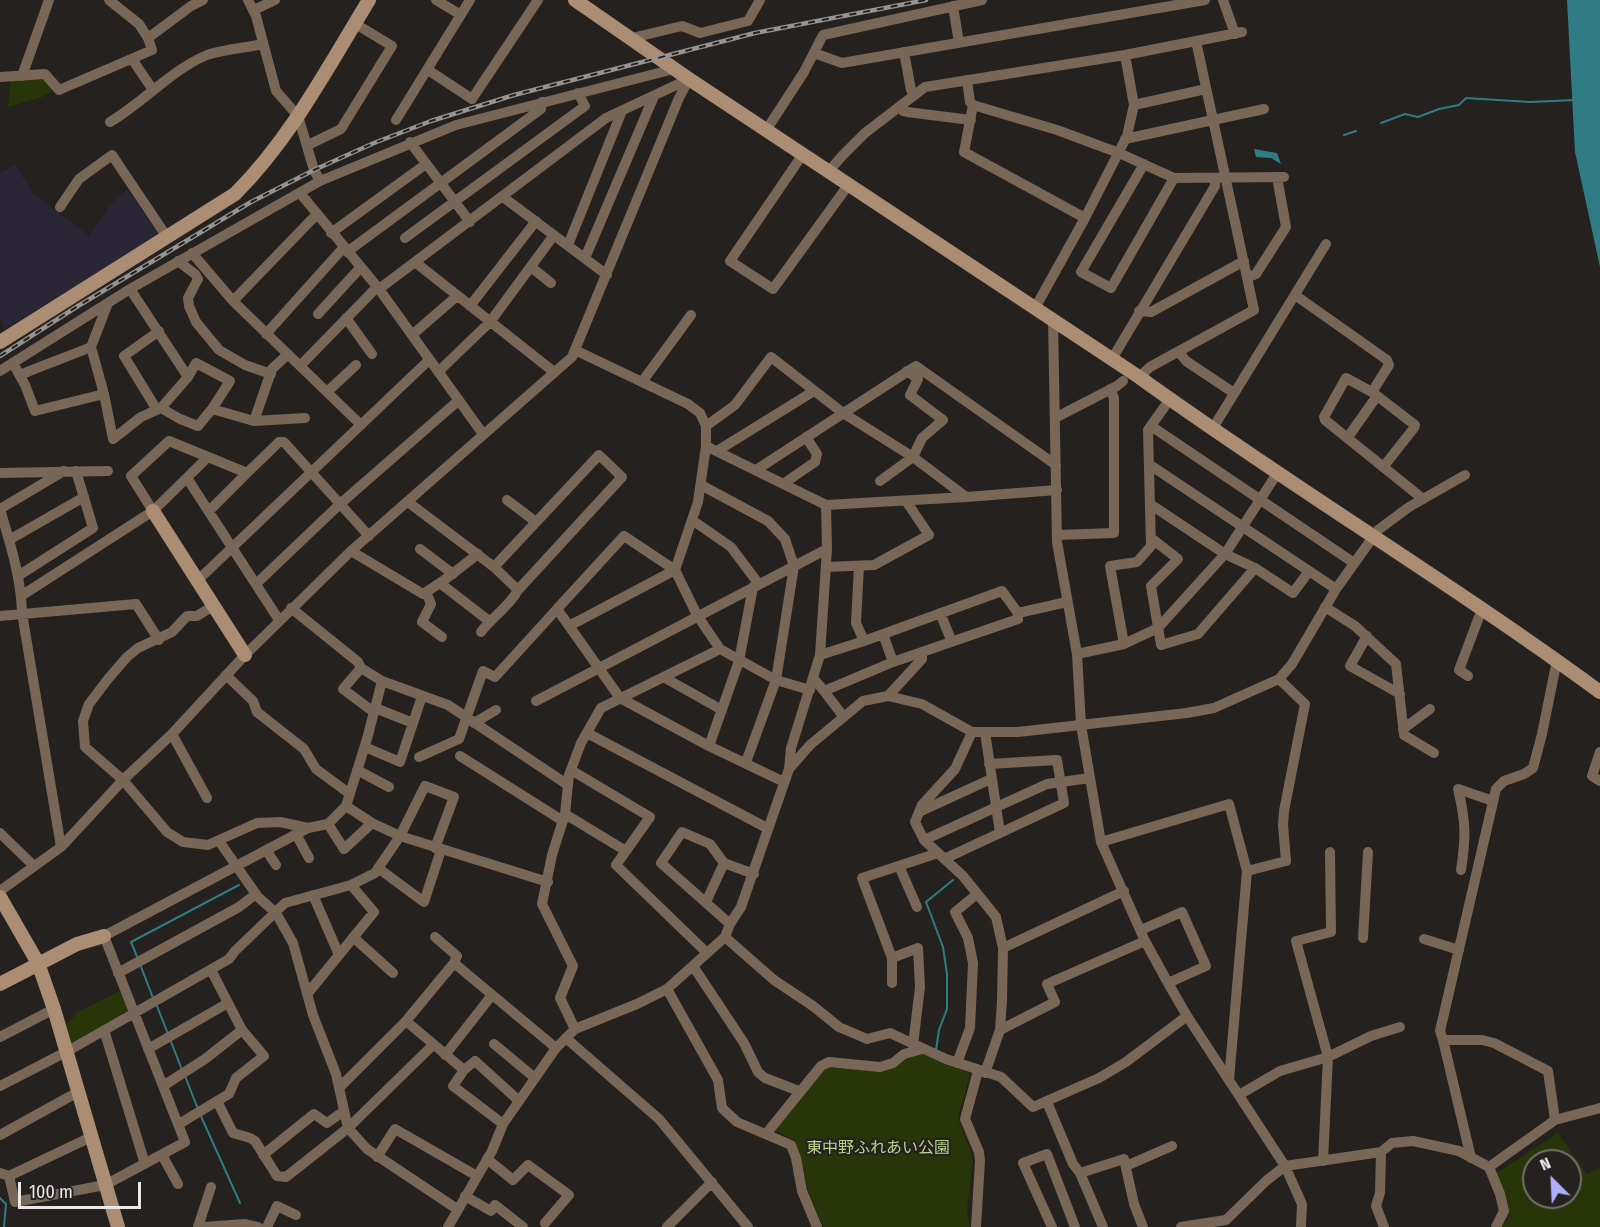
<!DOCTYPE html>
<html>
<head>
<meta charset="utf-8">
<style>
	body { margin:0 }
	#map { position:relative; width:1600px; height:1227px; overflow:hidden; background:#24211f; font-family:"Fira Sans Condensed",sans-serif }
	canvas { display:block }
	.north { position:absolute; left:1522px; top:1149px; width:60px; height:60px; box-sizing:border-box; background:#24211f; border:2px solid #74716f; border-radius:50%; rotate:336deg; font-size:16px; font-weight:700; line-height:24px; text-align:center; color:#ebe8e7 }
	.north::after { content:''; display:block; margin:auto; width:21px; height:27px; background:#adaffb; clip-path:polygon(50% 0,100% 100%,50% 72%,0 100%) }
	.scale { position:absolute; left:18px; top:1182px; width:123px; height:27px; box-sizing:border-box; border:3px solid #ebe8e7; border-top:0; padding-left:8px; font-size:18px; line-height:21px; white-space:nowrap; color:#ebe8e7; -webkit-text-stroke:4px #24211f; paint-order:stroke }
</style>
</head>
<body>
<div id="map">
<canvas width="1600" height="1227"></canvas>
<div class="north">N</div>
<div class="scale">100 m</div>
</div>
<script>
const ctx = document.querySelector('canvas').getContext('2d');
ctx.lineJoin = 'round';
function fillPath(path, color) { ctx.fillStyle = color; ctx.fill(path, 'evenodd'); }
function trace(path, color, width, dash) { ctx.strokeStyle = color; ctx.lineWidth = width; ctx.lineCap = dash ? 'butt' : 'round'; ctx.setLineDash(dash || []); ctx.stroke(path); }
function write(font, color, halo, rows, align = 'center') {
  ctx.font = font + ' "Fira Sans Condensed","Noto Sans JP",sans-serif'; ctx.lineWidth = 4.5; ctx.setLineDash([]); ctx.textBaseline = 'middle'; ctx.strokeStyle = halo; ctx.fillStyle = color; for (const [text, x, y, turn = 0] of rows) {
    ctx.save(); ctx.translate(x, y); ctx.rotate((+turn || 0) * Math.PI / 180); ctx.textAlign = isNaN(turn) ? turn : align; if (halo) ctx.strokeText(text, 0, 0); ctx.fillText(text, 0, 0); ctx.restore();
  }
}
fillPath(new Path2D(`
	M 15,165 L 33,193 L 89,236 L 114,201 L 127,190 L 161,236 L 4,329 L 0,318 L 0,173 Z`), '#2b2636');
fillPath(new Path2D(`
	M 45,76 L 55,89 L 42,97 L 8,107 L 10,81 Z
	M 120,991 L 128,1010 L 70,1044 L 67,1024 L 78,1012 Z
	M 922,1049 L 970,1074 L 958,1118 L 973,1157 L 967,1210 L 970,1227 L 823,1227 L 808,1189 L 795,1141 L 775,1130 L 829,1062 L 887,1070 Z
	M 1558,1133 L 1587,1174 L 1600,1167 L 1600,1227 L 1502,1227 L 1510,1215 L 1505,1196 L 1493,1175 ZM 1534,1161 L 1570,1161 L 1570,1197 L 1534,1197 Z`), '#273509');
fillPath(new Path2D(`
	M 1567,0 L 1600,0 L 1600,267 L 1575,152 Z
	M 1254,149 L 1277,153 L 1281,164 L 1271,158 L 1256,157 Z`), '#307c84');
trace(new Path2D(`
	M 1381,123 L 1405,114 L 1418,117 L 1439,109 L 1459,105 L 1466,98 L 1530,102 L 1575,100
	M 1344,135 L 1356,131
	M 138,959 L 131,942 L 239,885
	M 140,964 L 153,998
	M 157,1006 L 168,1034
	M 170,1039 L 182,1070
	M 936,1050 L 939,1030 L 947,1009 L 947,974 L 943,947 L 926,902 L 953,880
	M 185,1076 L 198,1109
	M 200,1114 L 240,1203
	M 0,1198 L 6,1204 L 4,1227`), '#307c84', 2);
trace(new Path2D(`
	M 109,0 L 139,24 L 148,38
	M 248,0 L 256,16 L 276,91 L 298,116 L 314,170 L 320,181
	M 436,0 L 461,15
	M 1223,0 L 1235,34
	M 953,6 L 959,43
	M 254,10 L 275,0
	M 632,38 L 682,26 L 700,33 L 748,21 L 760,0
	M 904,52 L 911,90 L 915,95
	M 814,53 L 842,63 L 1205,0
	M 132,59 L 153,90
	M 428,70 L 472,99 L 538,0
	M 22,76 L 49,0
	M 0,77 L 45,74 L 59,90 L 152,50 L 148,38 L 191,6 L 203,0
	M 967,80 L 970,102 L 973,105 L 964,152 L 1085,218
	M 901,105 L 903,111 L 907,112 L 971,120
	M 973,105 L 1057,130 L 1119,153 L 1174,178 L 1284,177
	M 1134,105 L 1206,89
	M 396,120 L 470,0
	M 110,122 C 144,102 171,70 207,55 C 225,49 245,48 263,44
	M 767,129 L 804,72 L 823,35 L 982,0
	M 1125,139 L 1264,109
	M 410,142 L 470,222
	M 308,145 L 341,129 L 392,46 L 354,23
	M 803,154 L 730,261 L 773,289 L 849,184
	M 1144,164 L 1081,272 L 1111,288 L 1174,178
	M 829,171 L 842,156 L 865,133 L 925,87 L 1125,55 L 1242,32
	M 300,193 L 379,289 L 483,434
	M 503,197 L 607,275
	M 60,207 L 79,179 L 112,155 L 167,237
	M 331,233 L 426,164
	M 405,238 L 585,106 L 578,93
	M 568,245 L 622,111
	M 347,252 L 541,109 L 542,102
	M 192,253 L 233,301 L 361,425
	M 585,258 L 654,96
	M 178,261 L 195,274 L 198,279 L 188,298 L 189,306 L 196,322 L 219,350 L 245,365 L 271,374
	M 415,262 L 554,372
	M 531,267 L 551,283
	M 1247,278 L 1256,274 L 1286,227 L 1277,177
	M 379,289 L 606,118 L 689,79
	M 1295,295 L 1387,360 L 1389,365 L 1372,392
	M 233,301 L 317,214
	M 470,306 L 536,221
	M 1035,308 L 1085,218 L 1127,136 L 1134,105 L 1125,55
	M 1139,311 L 1151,312 L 1244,261
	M 318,314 L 361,267
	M 346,318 L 372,354
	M 1053,320 L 1057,542 L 1077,654 L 1081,725 L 1101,842 L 1145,941 L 1168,983 L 1187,1016 L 1285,1166 L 1302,1204 L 1301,1227
	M 266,334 L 344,247
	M 412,335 L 457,296
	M 1179,352 L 1186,361 L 1234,393
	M 1112,359 L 1215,186 L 1215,179
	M 13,363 L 25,385 L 35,411 L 104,394 L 113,439 L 141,417 L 161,408 L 188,377 L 130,289
	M 300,366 L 377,287
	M 0,371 L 130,289 L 320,181 L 456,125 L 674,69
	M 438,372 L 490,322 L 554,235
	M 20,375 C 43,365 67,357 91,347
	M 188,377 L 196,363 L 230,381 L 212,409
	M 1139,377 L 1150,367 L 1254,310 L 1196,41
	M 642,382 L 691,315
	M 327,392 L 356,365
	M 104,394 L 91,347 L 108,303
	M 161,408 L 180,419 L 198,426 L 212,409 L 254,421 L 305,418
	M 157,410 L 124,356 L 159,331
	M 1055,418 L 1117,386 L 1123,381
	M 254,421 L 272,369 L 288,354
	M 706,426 L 735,405 L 771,357 L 843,413 L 913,457 L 966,497 L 1057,490
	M 1151,426 L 1354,563
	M 1213,428 L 1326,244
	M 1348,437 L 1377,396
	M 706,446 L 826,505 L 966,497
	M 717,451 L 814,391
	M 1150,465 L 1336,589
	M 1384,466 L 1414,428 L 1415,425 L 1372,392 L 1346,378 L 1324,417 L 1325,420 L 1423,499
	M 756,470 L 916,366 L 1056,465
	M 0,473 L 108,471
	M 187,478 L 279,620
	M 880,481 L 913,457 L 922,438 L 943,420 L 910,395 L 918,379 L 907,371
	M 783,484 L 815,462 L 817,454 L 806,437
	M 701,485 L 768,521 L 785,539 L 794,566 L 776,680 L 746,762
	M 507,500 L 536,522
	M 408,502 L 494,567
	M 1150,504 L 1225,554 L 1255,568
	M 0,509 C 10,543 21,577 22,613 L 61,847
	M 0,509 L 64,471
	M 153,511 L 131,476 L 169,441 L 247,473 L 279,442 L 284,442 L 369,536
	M 209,511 L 247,473
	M 692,520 L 731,547 L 758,583
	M 1057,535 L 1114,533 L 1114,398 L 1110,389
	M 1151,538 L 1178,559 L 1151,586 L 1161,645 L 1198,634 L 1255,568 L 1293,593 L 1309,571
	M 9,540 L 84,497
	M 420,549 L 453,574
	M 351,551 L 423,594 L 443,581 L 478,554
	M 859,566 L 856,623 L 864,641
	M 826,567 L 874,565 L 929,535 L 906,501
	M 18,576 L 93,528 L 76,471
	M 197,581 L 429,360
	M 440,583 L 489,621
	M 256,584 L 340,504 L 459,400
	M 426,592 L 431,604 L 422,622 L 442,637
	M 21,596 L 153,511 L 207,458
	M 213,606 L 197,616 L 187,616 L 172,632 L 138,648 L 127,657 L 108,679 L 89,704 L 83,721 L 85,747 L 123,780 L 167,832 L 183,842 L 208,845 L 257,823 L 280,822 L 308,828
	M 1325,607 L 1355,626 L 1396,664 L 1404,735 L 1434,753
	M 291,608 L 358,662 L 361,668 L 382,681 L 448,705 L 568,785
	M 940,613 L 952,642
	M 0,616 L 136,604 L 159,640
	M 569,626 L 675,570 L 698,502 L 706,446 L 706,426 L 700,413 L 688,404 L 575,350
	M 481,632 C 492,617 510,606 518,590 L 622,477 L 599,455 L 494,567 L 518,590
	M 883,634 L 893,662
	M 1367,636 L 1350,666 L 1400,694
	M 1124,644 L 1110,566 L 1137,562 L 1151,546 L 1148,430 L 1170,399
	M 1077,654 L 1124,644 L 1158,628 L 1225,554 L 1278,472
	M 820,655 L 864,641 L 1002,591 L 1018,613
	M 361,668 L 343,689 L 371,710 L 375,708 L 413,723
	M 226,675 L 253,701 L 257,712 L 304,749 L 316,769 L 350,794
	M 1468,676 L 1459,670 L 1482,609
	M 665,678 L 722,710
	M 814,679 L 824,691 L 893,662 L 1018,619 L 1018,613 L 1067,602
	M 824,691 L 843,716
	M 888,696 L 922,659 L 922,653
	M 536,701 L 827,549
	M 474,723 L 496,710
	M 1403,729 L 1430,709
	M 972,732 L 955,769 L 922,805 L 915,822 L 924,840 L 963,876 L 996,917 L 1003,948 L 1002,1001 L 1000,1030 L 985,1073
	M 985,732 L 1000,833 L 1064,803 L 1057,760 L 989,764
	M 587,733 L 767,828
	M 172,734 L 207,798
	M 709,746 L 739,661 L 753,587
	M 365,747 L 400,762 L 422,696
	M 1600,752 L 1592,776 L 1600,781
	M 460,756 L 563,821
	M 419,757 L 459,739 L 483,671 L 495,677 L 557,609
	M 789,769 L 810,745 L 863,701 L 888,696 L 922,704 L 972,732 L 1018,732 L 1187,713 L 1214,708 L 1279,679 L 1292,664 L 1336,589 L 1378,530 L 1409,507 L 1465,475
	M 357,770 L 389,787
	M 571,770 L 650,817 L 616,865 L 707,953
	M 784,782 L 709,746 L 620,698 L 557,609 L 624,536 L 675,570 L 697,615 L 720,649 L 776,680 L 810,690
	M 346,806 L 372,823 L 400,836 L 548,882
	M 919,812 L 991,779
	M 565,814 L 626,851
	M 328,824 L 344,849 L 372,823
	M 0,833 L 34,866
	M 296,834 L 309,858
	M 924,840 L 1047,784 L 1090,778
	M 219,841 L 258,897 L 276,913 L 293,943 L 313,1015 L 336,1074 L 348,1128 L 367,1149 L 457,1209
	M 1101,842 L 1229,804 L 1247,871 L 1229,1080
	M 266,850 L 276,865
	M 944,859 L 1000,833
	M 899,866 L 917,907
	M 378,868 L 424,902 L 441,850
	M 1461,870 C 1466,837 1466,822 1458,789 L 1493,801
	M 1247,871 L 1286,861 L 1283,825 L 1284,811 L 1305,704 L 1279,679
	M 0,891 L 61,847 L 123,780 L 172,734 L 245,655 L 351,551 L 572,357 L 679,98 L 689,79
	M 313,895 L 339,955
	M 706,902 L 724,863
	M 730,924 L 661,863 L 682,832 L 710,844 L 724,863 L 754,874
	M 1141,930 L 1182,912 L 1206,966 L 1168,983
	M 353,937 L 393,973
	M 725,937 L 774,980 L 813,1006 L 839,1027 L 867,1039 L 890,1033 L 946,1059 L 1001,1077 L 1033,1107 L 1099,1078 L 1126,1062 L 1187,1016
	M 1363,938 L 1368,852
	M 1424,939 L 1459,950
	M 1003,948 L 1124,891
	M 892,958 L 862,878 L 938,853
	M 454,963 L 556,1048
	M 693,966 L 744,1043 L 758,1072 L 765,1078 L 799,1091
	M 211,970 L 242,1030 L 264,1056 L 236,1078 L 229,1094 L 217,1101
	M 118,973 L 239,907 L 256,894
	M 892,983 L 892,958 L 918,948 L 920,987 L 913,1045
	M 667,989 L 718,1080 L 722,1108 L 737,1122 L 791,1145 L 796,1158 L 802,1191 L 817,1227
	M 308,993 L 374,912 L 351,885
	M 406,1021 L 464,1070 L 475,1061 L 518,1100
	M 575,1029 L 560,998 L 573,966 L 542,904 L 552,855 L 565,814 L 569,775 L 581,743 L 601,708 L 720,649
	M 104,1030 L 145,1164
	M 1000,1030 L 1055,1002 L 1047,984 L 1145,941
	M 0,1037 L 54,1009
	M 567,1039 L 659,1119 L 748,1227
	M 1443,1040 L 1471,1158
	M 494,1044 L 535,1078
	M 148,1049 L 228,1003
	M 445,1055 L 492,995
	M 957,1063 L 970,1028 L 973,963 L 968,938 L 955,912 L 977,894
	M 464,1070 L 453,1086 L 503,1124
	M 0,1086 L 66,1052 L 229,959 L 235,951 L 285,903 L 351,885 L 375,873 L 400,836 L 425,786 L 454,797 L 435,848
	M 163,1086 L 205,1059 L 242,1030
	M 339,1088 L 406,1021 L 454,963 L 457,956 L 435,937
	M 1239,1095 L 1280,1071 L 1328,1057 L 1371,1036 L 1400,1027
	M 1047,1102 L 1073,1164 L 1080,1173 L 1103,1227
	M 1555,1120 L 1548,1071 L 1494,1043 L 1482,1040 L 1443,1040 L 1440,1031 L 1496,789 L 1504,781 L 1524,774 L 1533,768 L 1542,734 L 1557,660
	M 179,1124 L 217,1101 L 233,1133 L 250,1138 L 255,1141 L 277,1176 L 286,1177 L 348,1128 L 433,1045
	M 766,1134 L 821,1066 L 829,1062 L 880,1067 L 893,1063 L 904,1054 L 922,1049
	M 0,1135 L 78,1092
	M 1381,1152 L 1380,1193 L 1376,1206 L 1384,1227
	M 162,1155 L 178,1184
	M 263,1155 L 314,1114 L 327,1123 L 344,1111
	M 377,1157 L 395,1129 L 477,1176
	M 487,1159 L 513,1180 L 528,1165 L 569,1195 L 545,1223
	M 1323,1161 L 1328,1057 L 1296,941 L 1331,932 L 1330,852
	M 1126,1166 L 1172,1146
	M 1489,1167 L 1500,1194 L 1504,1211 L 1496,1227
	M 0,1173 L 9,1176 L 91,1137
	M 1080,1173 L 1124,1159 L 1134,1204 L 1143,1227
	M 9,1176 L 15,1202 L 105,1185 L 185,1142 L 104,936 L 308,828 L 328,824 L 346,806 L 367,739 L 382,681
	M 465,1196 L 491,1211 L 495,1205 L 523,1227
	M 245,1224 L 258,1227
	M 198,1227 L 211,1187
	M 204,1227 L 245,1224 L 245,1227
	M 267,1227 L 277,1206 L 296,1215
	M 448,1227 L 492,1151 L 503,1124 L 556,1048 L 575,1029 L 637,1004 L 667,989 L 725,937 L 730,924 L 741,907 L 789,769 L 791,748 L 820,655 L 827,549 L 826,505
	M 667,1227 L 712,1182
	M 976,1227 L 980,1161 L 979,1152 L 965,1119 L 978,1071
	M 1052,1227 L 1023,1163 L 1047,1154 L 1075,1227
	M 1181,1227 L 1226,1220 L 1266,1181 L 1285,1166 L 1381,1152 L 1392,1143 L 1413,1141 L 1459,1151 L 1489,1167 L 1555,1120 L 1600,1108`), '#786656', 10);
trace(new Path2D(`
	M 575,0 L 689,79 L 1139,377 C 1290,486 1450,582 1600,692
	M 0,342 L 235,194 C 291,138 328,67 369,0
	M 153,511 L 245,655
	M 0,897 L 38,963 L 54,1009 L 118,1227
	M 0,984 L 77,944 L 104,936`), '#aa8d73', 14);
const rail = new Path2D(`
	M 0,356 L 78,306 L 251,202 L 314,170 L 374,143 L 431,121 L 514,95 L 755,33 L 926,0`);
trace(rail, '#969391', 4.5);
trace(rail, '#24211f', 2, [7]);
write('16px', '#b7d489', '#24211f', [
	["東中野ふれあい公園",878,1149]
]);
</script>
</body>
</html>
